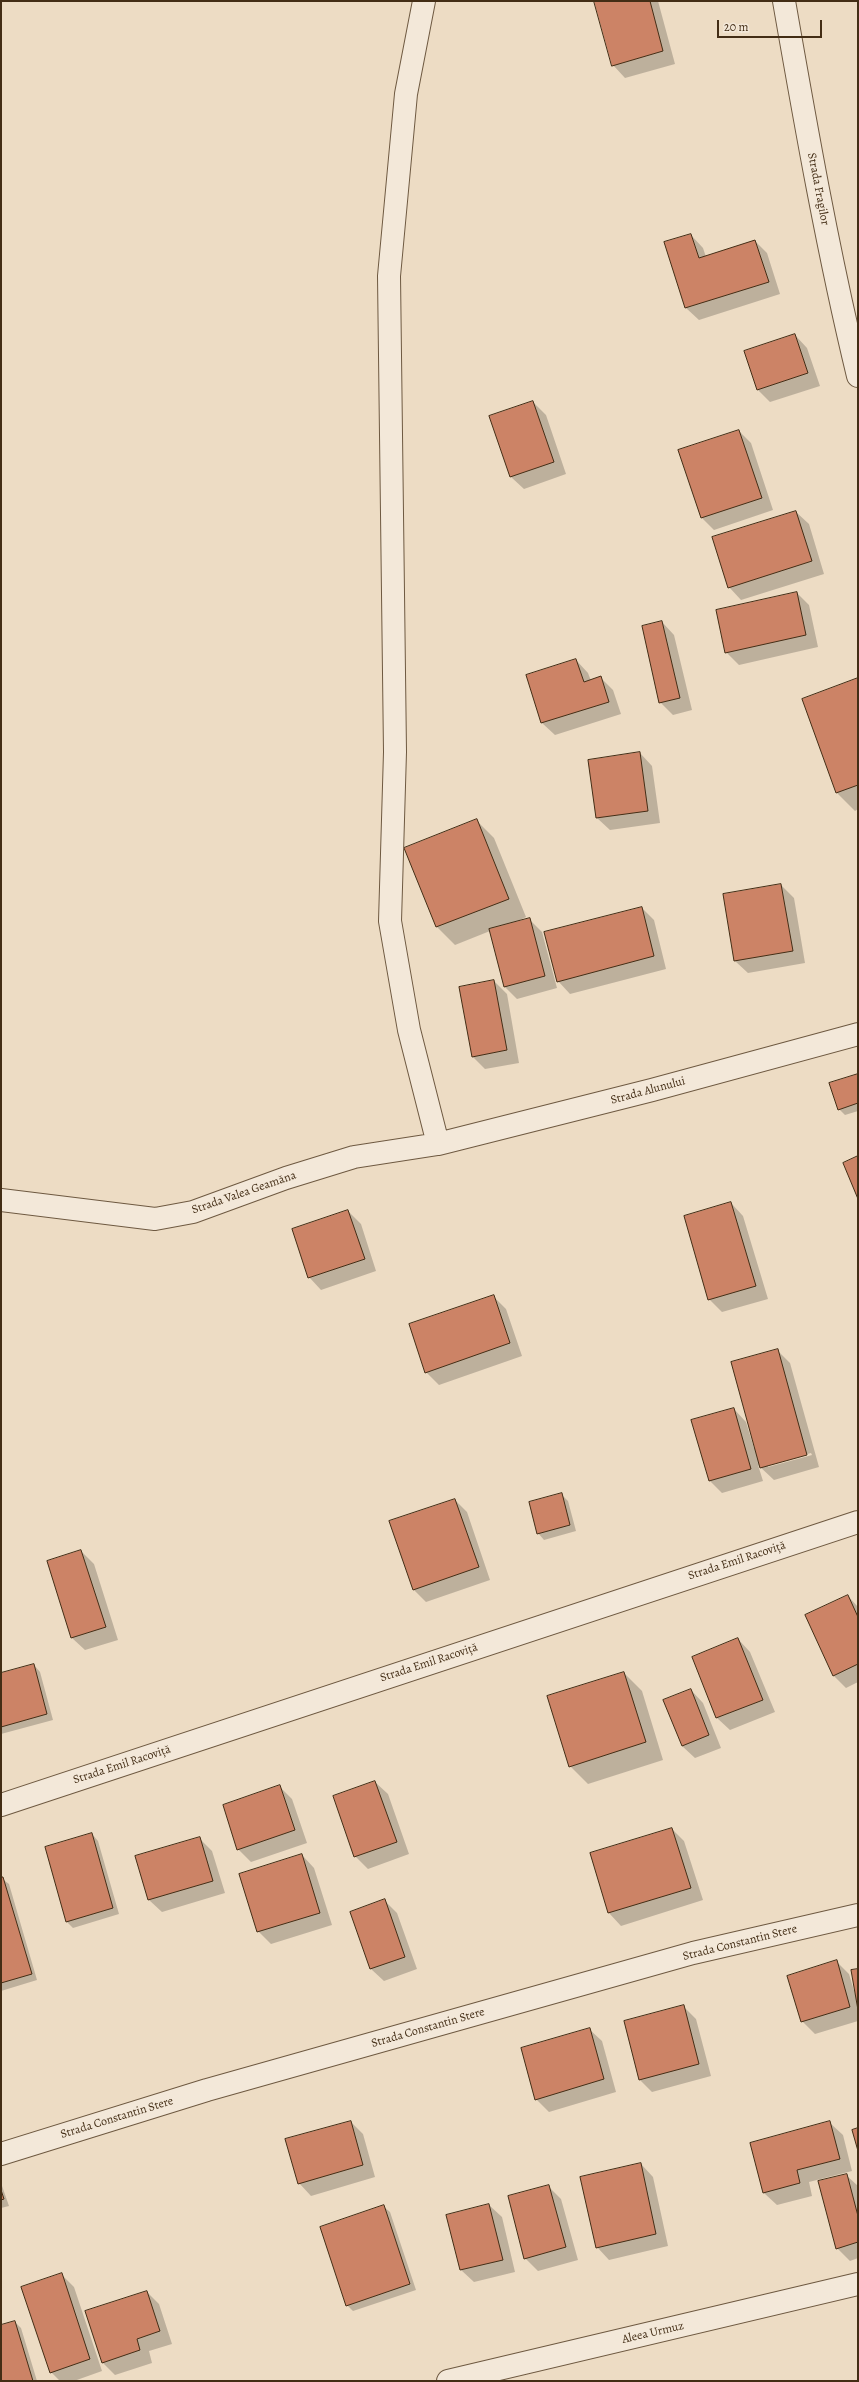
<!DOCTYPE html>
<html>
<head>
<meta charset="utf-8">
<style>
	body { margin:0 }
	#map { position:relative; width:859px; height:2382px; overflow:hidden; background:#eddcc4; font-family:Alegreya,serif }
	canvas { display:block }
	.frame { position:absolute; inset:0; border:2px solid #432d15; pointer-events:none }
	.scale { position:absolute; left:717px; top:20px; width:105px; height:18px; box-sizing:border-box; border:2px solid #432d15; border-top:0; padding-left:5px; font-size:12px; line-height:14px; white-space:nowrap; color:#432d15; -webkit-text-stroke:3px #f3e8d9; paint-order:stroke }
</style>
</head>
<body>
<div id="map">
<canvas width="859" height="2382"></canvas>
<div class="frame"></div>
<div class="scale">20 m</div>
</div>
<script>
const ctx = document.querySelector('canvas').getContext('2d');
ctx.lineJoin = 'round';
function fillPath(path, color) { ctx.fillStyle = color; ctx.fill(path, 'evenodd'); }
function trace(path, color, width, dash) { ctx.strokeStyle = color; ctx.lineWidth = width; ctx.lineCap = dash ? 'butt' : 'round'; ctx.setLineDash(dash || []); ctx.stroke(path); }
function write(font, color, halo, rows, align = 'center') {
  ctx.font = font + ' Alegreya,serif'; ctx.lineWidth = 3; ctx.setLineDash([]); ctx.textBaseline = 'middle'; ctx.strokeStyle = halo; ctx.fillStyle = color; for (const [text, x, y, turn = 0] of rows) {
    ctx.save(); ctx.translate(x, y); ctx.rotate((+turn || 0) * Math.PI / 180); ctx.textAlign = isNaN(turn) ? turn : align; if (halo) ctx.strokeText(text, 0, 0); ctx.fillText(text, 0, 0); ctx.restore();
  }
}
fillPath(new Path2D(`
	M 595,1 L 658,1 L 675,64 L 625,78 L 613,65 Z
	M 691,235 L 703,248 L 706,257 L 755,241 L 767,253 L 780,294 L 699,320 L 686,308 Z
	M 795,335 L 807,348 L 820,386 L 770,402 L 758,390 L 745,352 Z
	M 533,402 L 546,415 L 566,474 L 524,489 L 511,477 L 490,417 Z
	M 739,431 L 751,443 L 773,510 L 714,530 L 702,518 L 679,450 Z
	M 796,512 L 809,524 L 824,574 L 741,600 L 729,587 Z
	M 797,593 L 809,605 L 818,647 L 739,665 L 726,652 Z
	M 662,622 L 674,635 L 692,710 L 673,715 L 660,702 Z
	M 576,660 L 588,673 L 591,681 L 601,678 L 613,690 L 621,714 L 555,735 L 542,723 Z
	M 858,679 L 858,809 L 855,811 L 837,793 Z
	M 640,753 L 652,766 L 660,823 L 610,830 L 597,818 Z
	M 476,820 L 494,838 L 526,917 L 510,925 L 529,919 L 542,932 L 557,988 L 517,999 L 505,987 L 490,931 L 455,945 L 437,927 L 405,848 Z
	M 781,885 L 794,898 L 805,963 L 748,973 L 735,961 Z
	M 642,908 L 654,920 L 666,969 L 570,994 L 558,981 Z
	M 494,981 L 507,994 L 519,1063 L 485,1069 L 473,1057 Z
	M 858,1075 L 858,1111 L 845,1115 L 839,1109 Z
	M 731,1203 L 743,1216 L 768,1299 L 722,1312 L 709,1299 Z
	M 348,1211 L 361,1224 L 376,1271 L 321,1290 L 309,1277 Z
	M 493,1296 L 506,1309 L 522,1356 L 439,1385 L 426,1372 Z
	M 777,1350 L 790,1363 L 819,1467 L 774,1480 L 758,1465 L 763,1481 L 722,1493 L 710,1481 L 734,1409 L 746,1422 L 754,1448 L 755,1447 ZM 811,1453 L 812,1455 L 768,1467 L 768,1465 Z
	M 561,1494 L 568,1501 L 576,1531 L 544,1540 L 538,1533 Z
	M 455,1500 L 467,1512 L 490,1580 L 426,1602 L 413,1589 Z
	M 81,1551 L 94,1564 L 118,1640 L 85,1650 L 72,1638 L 48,1562 Z
	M 848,1596 L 858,1607 L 858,1682 L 846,1688 L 833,1675 Z
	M 738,1639 L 750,1652 L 775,1712 L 730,1730 L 717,1718 L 693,1657 Z
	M 34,1665 L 40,1672 L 53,1720 L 1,1734 L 1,1674 Z
	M 624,1673 L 642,1691 L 663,1760 L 588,1784 L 570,1766 Z
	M 691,1690 L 703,1703 L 721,1748 L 695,1758 L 682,1746 Z
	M 375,1782 L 388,1794 L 409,1854 L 368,1869 L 355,1856 Z
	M 280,1787 L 292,1799 L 307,1843 L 251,1862 L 238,1849 Z
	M 672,1829 L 684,1841 L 703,1900 L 621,1926 L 609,1913 L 591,1854 Z
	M 92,1834 L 98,1841 L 119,1914 L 73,1928 L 67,1922 Z
	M 199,1838 L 212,1851 L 225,1893 L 162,1912 L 149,1900 L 137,1857 Z
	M 302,1855 L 314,1868 L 332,1925 L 271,1944 L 258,1931 Z
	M 1,1878 L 9,1884 L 37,1980 L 1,1991 Z
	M 384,1900 L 397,1913 L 417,1969 L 384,1981 L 371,1969 L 351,1912 Z
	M 836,1961 L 849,1974 L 855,1994 L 858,1970 L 858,2021 L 815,2034 L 802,2021 Z
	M 683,2006 L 696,2019 L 711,2076 L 652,2092 L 640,2080 Z
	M 589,2029 L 602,2041 L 616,2092 L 549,2112 L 536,2099 Z
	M 351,2122 L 363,2134 L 375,2177 L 311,2196 L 299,2183 Z
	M 830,2123 L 843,2135 L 852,2171 L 809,2182 L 812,2196 L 777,2205 L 764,2193 Z
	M 641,2164 L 653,2177 L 668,2246 L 609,2260 L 597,2247 Z
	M 846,2175 L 858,2186 L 858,2258 L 850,2261 L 837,2248 Z
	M 1,2183 L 9,2206 L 1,2208 Z
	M 548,2186 L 561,2199 L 578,2260 L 538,2271 L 525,2258 Z
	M 489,2205 L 502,2217 L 515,2272 L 474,2282 L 461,2270 L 447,2215 Z
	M 383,2206 L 390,2212 L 416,2290 L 353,2311 L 347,2305 Z
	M 61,2274 L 74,2287 L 102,2371 L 74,2381 L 60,2381 L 51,2372 Z
	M 147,2292 L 159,2304 L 172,2344 L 149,2351 L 152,2363 L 115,2375 L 102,2362 Z
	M 15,2322 L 21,2328 L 37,2381 L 1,2381 L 1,2326 Z`), '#0003');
const building = new Path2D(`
	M 594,1 L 650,1 L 663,51 L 612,66 Z
	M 691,234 L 699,258 L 755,240 L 769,282 L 685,308 L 664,242 Z
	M 795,334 L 808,373 L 757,390 L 744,351 Z
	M 533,401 L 554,462 L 510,477 L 489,416 Z
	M 739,430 L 762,498 L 701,518 L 678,450 Z
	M 796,511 L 812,561 L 728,588 L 712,537 Z
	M 797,592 L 806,635 L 725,653 L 716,610 Z
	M 662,621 L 680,698 L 659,703 L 642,626 Z
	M 576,659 L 584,682 L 601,676 L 609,702 L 541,723 L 526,675 Z
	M 858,678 L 858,785 L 836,793 L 802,699 Z
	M 640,752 L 648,811 L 596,818 L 588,760 Z
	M 477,819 L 509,899 L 436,927 L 404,848 Z
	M 781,884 L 793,951 L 734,961 L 723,894 Z
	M 642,907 L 654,956 L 557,982 L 544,932 Z
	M 530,918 L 545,976 L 504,987 L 489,929 Z
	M 494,980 L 507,1050 L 472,1057 L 459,987 Z
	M 858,1074 L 858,1103 L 838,1110 L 829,1083 Z
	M 858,1156 L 858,1199 L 843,1163 Z
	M 731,1202 L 756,1286 L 708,1300 L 684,1216 Z
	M 348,1210 L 365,1259 L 308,1278 L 292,1229 Z
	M 494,1295 L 510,1343 L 425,1373 L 409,1324 Z
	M 778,1349 L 807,1455 L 760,1468 L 731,1362 Z
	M 734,1408 L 751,1469 L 709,1481 L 691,1420 Z
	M 562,1493 L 570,1525 L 537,1534 L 529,1502 Z
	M 455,1499 L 479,1567 L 413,1590 L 389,1521 Z
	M 81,1550 L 106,1627 L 71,1638 L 47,1561 Z
	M 848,1595 L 858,1617 L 858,1664 L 833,1676 L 805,1615 Z
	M 738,1638 L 763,1700 L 716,1718 L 692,1657 Z
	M 34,1664 L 47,1714 L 1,1727 L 1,1673 Z
	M 624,1672 L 646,1742 L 569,1767 L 547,1696 Z
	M 691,1689 L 709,1735 L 682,1746 L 663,1700 Z
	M 375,1781 L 397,1842 L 354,1857 L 333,1796 Z
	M 280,1785 L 295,1830 L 237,1850 L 223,1805 Z
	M 672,1828 L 691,1888 L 608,1913 L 590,1853 Z
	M 92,1833 L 113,1908 L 66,1922 L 45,1847 Z
	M 200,1837 L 213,1881 L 148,1900 L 135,1856 Z
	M 302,1854 L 320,1913 L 257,1932 L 239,1874 Z
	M 1,1877 L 3,1877 L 32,1974 L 1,1983 Z
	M 385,1899 L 405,1957 L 370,1969 L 350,1912 Z
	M 837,1960 L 850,2007 L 801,2022 L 787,1976 Z
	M 858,1969 L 858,2010 L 851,1970 Z
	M 684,2005 L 699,2064 L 639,2080 L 624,2021 Z
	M 590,2028 L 604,2079 L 535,2100 L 521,2048 Z
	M 351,2121 L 363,2165 L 298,2184 L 285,2139 Z
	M 830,2121 L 840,2159 L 797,2170 L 800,2183 L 763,2193 L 750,2143 Z
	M 858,2128 L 858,2151 L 852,2130 Z
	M 641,2163 L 656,2234 L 596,2248 L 580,2177 Z
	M 847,2174 L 858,2216 L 858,2242 L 836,2249 L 818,2181 Z
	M 549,2185 L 566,2247 L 524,2259 L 508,2196 Z
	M 1,2190 L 4,2199 L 1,2200 Z
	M 489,2204 L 503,2260 L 460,2270 L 446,2215 Z
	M 384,2205 L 410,2284 L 346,2306 L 320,2227 Z
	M 62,2273 L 90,2359 L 50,2373 L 21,2287 Z
	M 147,2291 L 160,2331 L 137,2339 L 140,2350 L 102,2363 L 85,2311 Z
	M 15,2321 L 33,2381 L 1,2381 L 1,2325 Z`);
fillPath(building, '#cc8366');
trace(building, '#432d15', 1);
const street = new Path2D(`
	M 424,1 L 406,94 L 389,276 L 395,752 L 390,921 L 409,1030 L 438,1144
	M 784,1 C 806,127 828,252 858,376
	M 1,1200 L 155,1219 L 193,1212 L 286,1178 L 354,1157 L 438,1144 L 652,1090 L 858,1034
	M 1,1805 L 858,1522
	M 1,2154 L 207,2090 L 693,1953 L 858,1915
	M 448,2381 L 858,2284`);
trace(street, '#6e5941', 24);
trace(street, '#f3e8d9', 22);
write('12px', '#432d15', '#f3e8d9', [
	["Strada Fragilor",818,189,79],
	["Strada Alunului",648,1091,-15],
	["Strada Valea Geamăna",244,1193,-19],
	["Strada Emil Racoviță",737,1561,-18],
	["Strada Emil Racoviță",429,1663,-18],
	["Strada Emil Racoviță",122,1765,-18],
	["Strada Constantin Stere",740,1943,-14],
	["Strada Constantin Stere",428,2028,-16],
	["Strada Constantin Stere",117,2118,-17],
	["Aleea Urmuz",653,2333,-13]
]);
</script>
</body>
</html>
